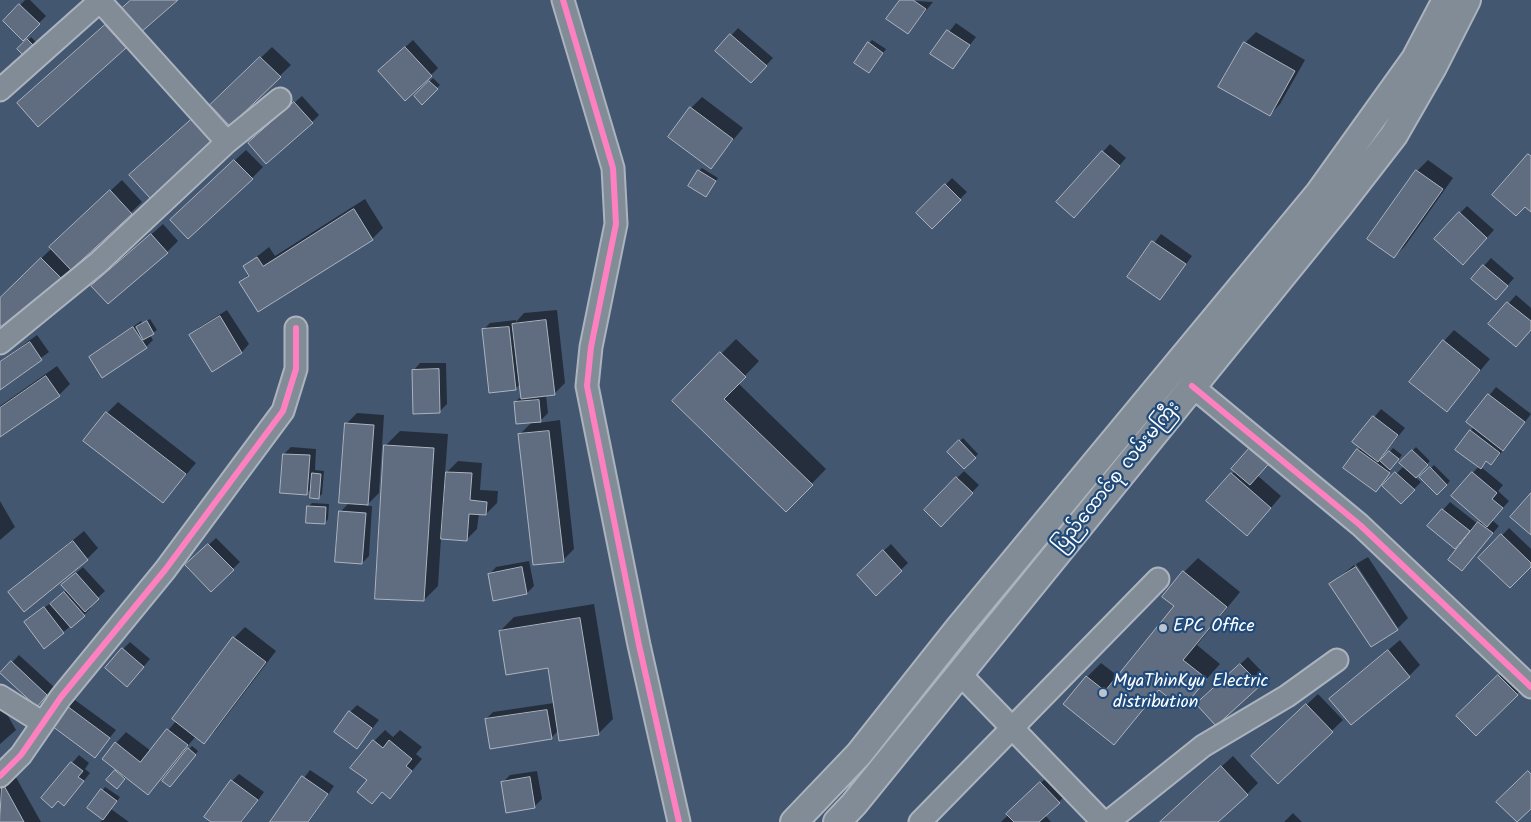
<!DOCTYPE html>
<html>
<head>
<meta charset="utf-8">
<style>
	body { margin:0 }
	canvas { display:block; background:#445770 }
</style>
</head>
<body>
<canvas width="1531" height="822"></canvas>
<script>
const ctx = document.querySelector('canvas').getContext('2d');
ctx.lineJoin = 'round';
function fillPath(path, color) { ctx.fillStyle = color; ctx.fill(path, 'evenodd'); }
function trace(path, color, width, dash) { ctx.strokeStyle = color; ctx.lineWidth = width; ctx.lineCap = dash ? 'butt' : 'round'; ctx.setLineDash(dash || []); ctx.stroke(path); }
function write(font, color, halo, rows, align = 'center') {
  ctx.font = font + ' Kalam,"Noto Sans Myanmar",sans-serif'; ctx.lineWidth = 4.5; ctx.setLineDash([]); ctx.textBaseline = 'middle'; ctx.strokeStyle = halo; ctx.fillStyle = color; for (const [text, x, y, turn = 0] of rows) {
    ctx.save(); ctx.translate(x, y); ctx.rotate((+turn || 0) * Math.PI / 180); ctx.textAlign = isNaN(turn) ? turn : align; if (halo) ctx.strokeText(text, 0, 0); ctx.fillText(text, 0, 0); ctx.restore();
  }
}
fillPath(new Path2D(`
	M 25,0 L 30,0 L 46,16 L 23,39 L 5,21 Z
	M 901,0 L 933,2 L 908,33 Z
	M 117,15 L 136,36 L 125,47 L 30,92 Z
	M 956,23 L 976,37 L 952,68 L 932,54 Z
	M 738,28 L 773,58 L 758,74 L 717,51 Z
	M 1256,32 L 1305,60 L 1280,104 L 1270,115 L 1245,43 Z
	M 31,37 L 38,44 L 26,56 L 19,49 Z
	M 413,40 L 438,68 L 431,75 L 387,64 Z
	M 872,40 L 886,49 L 869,72 L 869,43 Z
	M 272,47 L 291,65 L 230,124 L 212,105 Z
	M 433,78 L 440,85 L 422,103 L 415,96 Z
	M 302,96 L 319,115 L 312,122 L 256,136 Z
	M 702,97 L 743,128 L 711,167 L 691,108 Z
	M 1110,144 L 1126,158 L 1081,209 L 1058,202 Z
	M 246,150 L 263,167 L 252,178 L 182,209 Z
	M 1428,160 L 1453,178 L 1405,246 L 1394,257 L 1417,171 Z
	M 702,168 L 718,178 L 706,195 L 699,171 Z
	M 952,178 L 967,192 L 932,227 L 918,213 Z
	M 122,180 L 142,202 L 6,330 L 0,323 L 0,299 L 52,248 L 62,236 Z
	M 365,199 L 383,228 L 372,239 L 259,310 L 241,282 L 249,274 L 245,266 L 269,247 L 275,256 Z
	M 1467,206 L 1494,230 L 1470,256 L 1460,213 Z
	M 163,224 L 178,241 L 167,252 L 93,286 Z
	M 1161,234 L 1192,256 L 1160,299 L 1128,277 Z
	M 1491,258 L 1514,278 L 1503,291 L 1473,278 Z
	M 1516,295 L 1531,308 L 1531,329 L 1490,324 Z
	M 227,310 L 249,344 L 242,352 L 213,370 L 191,335 L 198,328 Z
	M 557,310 L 565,383 L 554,394 L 546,395 L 548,413 L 538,423 L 560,420 L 574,549 L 563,560 L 519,435 L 533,421 L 515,402 L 522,396 L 520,384 L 515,389 L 483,330 L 490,323 L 516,320 L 516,322 L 524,313 Z
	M 150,319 L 157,330 L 150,335 L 153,340 L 146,347 L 90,357 L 141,321 L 142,323 Z
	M 1454,330 L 1490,359 L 1447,410 L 1444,341 Z
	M 37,335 L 49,352 L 0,388 L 0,362 Z
	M 736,339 L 759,361 L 738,383 L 826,469 L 786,510 L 674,401 Z
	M 420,363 L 446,363 L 447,404 L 439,412 L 413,371 Z
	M 57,366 L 70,384 L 59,395 L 0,436 L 0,406 Z
	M 1496,387 L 1531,414 L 1498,457 L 1491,464 L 1487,461 L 1481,467 L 1503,485 L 1498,491 L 1509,501 L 1492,520 L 1499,526 L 1462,570 L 1458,550 L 1429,526 L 1450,502 L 1478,524 L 1482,520 L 1453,495 L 1479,466 L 1470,431 L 1474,427 L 1468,422 Z
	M 118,402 L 196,463 L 163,502 L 107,413 Z
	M 1381,409 L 1405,428 L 1383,455 L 1385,457 L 1393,448 L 1402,455 L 1375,490 L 1358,450 L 1361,447 L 1354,442 Z
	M 357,413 L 384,415 L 379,493 L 366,506 L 372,506 L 369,556 L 362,563 L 340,512 L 349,503 L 346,424 Z
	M 400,431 L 448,434 L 445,474 L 458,461 L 482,463 L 480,490 L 498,491 L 497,503 L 486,514 L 479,513 L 477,529 L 466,540 L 441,538 L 438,586 L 424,600 L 377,598 L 386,445 Z
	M 963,438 L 978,454 L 964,468 L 948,452 Z
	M 291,447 L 316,449 L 315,470 L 324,471 L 322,494 L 318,498 L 312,488 L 306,494 L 284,454 Z
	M 1416,447 L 1430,461 L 1415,477 L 1421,482 L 1401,502 L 1384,486 L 1404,466 L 1401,463 Z
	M 1434,465 L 1450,481 L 1437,494 L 1421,477 Z
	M 964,471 L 979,485 L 941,525 L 925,510 Z
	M 1235,471 L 1258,476 L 1281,496 L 1257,524 L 1232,474 Z
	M 0,501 L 15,527 L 0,540 Z
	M 312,503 L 329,504 L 328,519 L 325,523 L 308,507 Z
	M 1509,528 L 1531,549 L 1531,565 L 1480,558 Z
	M 84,531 L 98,548 L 87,559 L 10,592 Z
	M 216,538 L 240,562 L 211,590 L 187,565 Z
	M 891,544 L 908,563 L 876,594 L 858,575 Z
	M 1368,557 L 1408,618 L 1398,628 L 1356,564 Z
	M 1198,558 L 1240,592 L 1197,645 L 1220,664 L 1182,707 L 1160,690 L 1114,743 L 1087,677 L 1101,663 L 1118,676 L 1176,606 L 1184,572 Z
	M 529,561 L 534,586 L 527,593 L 489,575 L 496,567 Z
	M 1354,565 L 1395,628 L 1398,628 L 1371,646 L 1331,584 Z
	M 83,567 L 105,591 L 89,606 L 91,608 L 84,615 L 45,647 L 25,623 L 67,590 L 70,578 Z
	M 594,604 L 613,719 L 598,734 L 559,730 L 551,738 L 486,719 L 493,712 L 554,703 L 549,667 L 500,631 L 514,617 Z
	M 245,627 L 276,651 L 215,731 L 204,742 L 196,736 L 148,793 L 126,776 L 120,784 L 108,780 L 117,769 L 116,743 L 126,732 L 151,751 L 176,721 L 234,638 Z
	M 1400,640 L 1420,665 L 1409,676 L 1331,699 Z
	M 130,642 L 150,659 L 134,678 L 123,649 Z
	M 19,655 L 54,687 L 36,705 L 2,673 Z
	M 1248,657 L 1267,677 L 1260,684 L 1205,697 Z
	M 1506,669 L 1524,687 L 1476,734 L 1458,716 Z
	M 1318,694 L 1343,720 L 1278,782 L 1264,745 Z
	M 75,700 L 116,730 L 94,757 L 68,707 Z
	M 0,702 L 16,730 L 0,744 Z
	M 357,705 L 379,720 L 357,747 L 350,712 Z
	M 385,730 L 393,737 L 400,730 L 422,747 L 416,754 L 422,759 L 390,797 L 383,791 L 372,802 L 368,780 L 374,741 Z
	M 192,746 L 198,751 L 173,782 L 189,749 Z
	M 79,755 L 89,763 L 85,769 L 90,773 L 71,797 L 58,799 L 42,798 Z
	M 1233,756 L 1258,783 L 1247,794 L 1216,822 L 1161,822 Z
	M 310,770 L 334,786 L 309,822 L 271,822 Z
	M 537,771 L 542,799 L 534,807 L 503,782 L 510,775 Z
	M 13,772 L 41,822 L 0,822 L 0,780 Z
	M 239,774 L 264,792 L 242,822 L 213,822 L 232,781 Z
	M 1048,776 L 1066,795 L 1045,815 L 1051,822 L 1001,822 Z
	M 105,787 L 120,797 L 111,809 L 129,822 L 100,822 L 103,819 L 89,808 Z
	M 1293,813 L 1302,822 L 1284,822 Z`), '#0007');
const building = new Path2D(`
	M 131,0 L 178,0 L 140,33 L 120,10 Z
	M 900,0 L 913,0 L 926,9 L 908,34 L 886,19 Z
	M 19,4 L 40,24 L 23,41 L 3,21 Z
	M 105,25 L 126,48 L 38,127 L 17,103 Z
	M 947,30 L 970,45 L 953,69 L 930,54 Z
	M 730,34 L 767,66 L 751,83 L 715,51 Z
	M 27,39 L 36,48 L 26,58 L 17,49 Z
	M 868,42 L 883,53 L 869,73 L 854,63 Z
	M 1244,42 L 1295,71 L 1270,116 L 1218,87 Z
	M 405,47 L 432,76 L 405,101 L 378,71 Z
	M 260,57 L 281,77 L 230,126 L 210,105 Z
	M 429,81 L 438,89 L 422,105 L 414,96 Z
	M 294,102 L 313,123 L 266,164 L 248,143 Z
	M 690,107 L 733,139 L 711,169 L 668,137 Z
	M 193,118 L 213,141 L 150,198 L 129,175 Z
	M 1102,151 L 1120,166 L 1074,218 L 1056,202 Z
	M 1528,154 L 1531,156 L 1531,212 L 1525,207 L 1516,216 L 1492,195 Z
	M 234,160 L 253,179 L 188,239 L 170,220 Z
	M 698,170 L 716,181 L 706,197 L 688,186 Z
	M 1416,170 L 1443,189 L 1394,258 L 1367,239 Z
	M 945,184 L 961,200 L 932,229 L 916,213 Z
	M 110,190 L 132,214 L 71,270 L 49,247 Z
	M 354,209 L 373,240 L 258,312 L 239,282 L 249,276 L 243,266 L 257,257 L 263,266 Z
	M 1459,212 L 1487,238 L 1463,265 L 1434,239 Z
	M 151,234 L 168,253 L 108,304 L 91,286 Z
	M 1152,241 L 1186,264 L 1160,300 L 1127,277 Z
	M 41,258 L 61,278 L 6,331 L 0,325 L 0,298 Z
	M 1483,265 L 1508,286 L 1496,300 L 1471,279 Z
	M 1507,302 L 1531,321 L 1531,330 L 1516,347 L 1488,324 Z
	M 220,316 L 242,353 L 212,372 L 189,335 Z
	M 546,320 L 555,395 L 521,399 L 512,324 Z
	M 147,321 L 154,334 L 143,340 L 136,327 Z
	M 133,327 L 147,348 L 102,378 L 89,357 Z
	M 509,327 L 516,390 L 489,393 L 482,329 Z
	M 1443,340 L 1480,370 L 1447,412 L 1409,382 Z
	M 30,342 L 42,360 L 0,390 L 0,362 Z
	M 720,352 L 746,377 L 724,399 L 813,485 L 786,512 L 672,401 Z
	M 439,369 L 440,413 L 413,414 L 412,370 Z
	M 46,376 L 60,396 L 0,437 L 0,408 Z
	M 1488,394 L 1525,422 L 1503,451 L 1466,422 Z
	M 539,400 L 541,422 L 516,424 L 514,402 Z
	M 106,412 L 186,474 L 163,503 L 83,441 Z
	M 1373,416 L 1398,435 L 1378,462 L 1352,442 Z
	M 345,423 L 374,425 L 368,505 L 339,503 Z
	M 1470,430 L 1500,453 L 1491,465 L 1486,461 L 1481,469 L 1455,450 Z
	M 549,431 L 564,562 L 533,565 L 518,434 Z
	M 959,440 L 976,458 L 964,469 L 947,452 Z
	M 1254,443 L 1273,459 L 1250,485 L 1231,469 Z
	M 384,445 L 434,448 L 424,601 L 375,599 Z
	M 1357,449 L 1390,473 L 1376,492 L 1343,468 Z
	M 1412,450 L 1428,465 L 1416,478 L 1399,463 Z
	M 1389,451 L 1399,459 L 1390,470 L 1380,461 Z
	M 283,454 L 310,455 L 307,495 L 280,493 Z
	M 1430,467 L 1447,485 L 1437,495 L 1419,477 Z
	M 446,472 L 472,473 L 470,500 L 487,502 L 486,515 L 469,514 L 467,541 L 441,539 Z
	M 1395,472 L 1415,490 L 1401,504 L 1382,486 Z
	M 1472,472 L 1497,493 L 1492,499 L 1503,508 L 1487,527 L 1451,496 Z
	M 312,473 L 321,474 L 319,499 L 310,498 Z
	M 1231,473 L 1271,508 L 1247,536 L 1206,501 Z
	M 956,477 L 973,493 L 941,527 L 924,510 Z
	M 1531,493 L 1531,535 L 1510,517 Z
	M 307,506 L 326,507 L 325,524 L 306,523 Z
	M 1442,509 L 1470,531 L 1455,549 L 1427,526 Z
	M 339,511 L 366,513 L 362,564 L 335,562 Z
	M 1478,522 L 1493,533 L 1462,571 L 1448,560 Z
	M 1501,534 L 1531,563 L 1531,567 L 1510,588 L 1478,558 Z
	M 73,541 L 88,560 L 24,612 L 8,592 Z
	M 208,544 L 234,570 L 211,592 L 185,565 Z
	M 883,550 L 902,571 L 876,596 L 857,575 Z
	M 522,567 L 527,594 L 493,601 L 488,574 Z
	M 1356,567 L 1398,630 L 1371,647 L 1329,584 Z
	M 1183,571 L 1227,607 L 1183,660 L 1207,679 L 1182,709 L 1159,690 L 1114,745 L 1063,704 L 1086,676 L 1105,691 L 1174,606 L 1162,597 Z
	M 76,573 L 99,599 L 85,612 L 61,585 Z
	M 64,592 L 85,616 L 71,628 L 50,604 Z
	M 44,607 L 64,633 L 44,649 L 24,622 Z
	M 580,618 L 599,735 L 559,741 L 548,668 L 506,675 L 499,631 Z
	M 233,637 L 266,662 L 204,744 L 172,719 Z
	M 122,648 L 144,667 L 127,687 L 105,668 Z
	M 1388,650 L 1410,677 L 1351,725 L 1329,699 Z
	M 11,661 L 47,695 L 37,707 L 0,673 Z
	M 1240,664 L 1261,685 L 1216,726 L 1196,704 Z
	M 1498,675 L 1518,695 L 1476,736 L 1456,716 Z
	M 1306,704 L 1333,732 L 1278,784 L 1251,756 Z
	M 67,706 L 110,738 L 95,758 L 52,726 Z
	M 547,710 L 552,739 L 490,749 L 485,719 Z
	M 349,711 L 372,728 L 357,749 L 334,732 Z
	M 167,729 L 188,745 L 148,795 L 102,759 L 115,742 L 140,762 Z
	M 373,740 L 383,748 L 389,740 L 412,759 L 406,766 L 412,771 L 390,799 L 382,792 L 372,804 L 357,792 L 367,780 L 350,768 Z
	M 188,748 L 196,755 L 170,787 L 162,781 Z
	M 71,762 L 83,771 L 78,777 L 84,781 L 64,806 L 58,801 L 52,808 L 41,798 Z
	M 1221,766 L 1248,795 L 1218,822 L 1160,822 Z
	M 115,770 L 125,779 L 117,789 L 106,780 Z
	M 1528,771 L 1531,774 L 1531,809 L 1517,822 L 1496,802 Z
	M 302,776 L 328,794 L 308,822 L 270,822 Z
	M 530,777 L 535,808 L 506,813 L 501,782 Z
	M 231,780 L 258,800 L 241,822 L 211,822 L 204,817 Z
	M 2,782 L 24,822 L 0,822 Z
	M 1040,782 L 1060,803 L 1039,822 L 1014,822 L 1006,814 Z
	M 101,789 L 117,801 L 103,820 L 87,808 Z`);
fillPath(building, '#606c7f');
trace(building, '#abb3bf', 1);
const minor = new Path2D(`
	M 563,0 L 613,168 L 616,224 L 591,347 L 587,386 L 639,645 L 679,822
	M 100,1 L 227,142
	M 0,90 L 101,0
	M 0,343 L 98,263 L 227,142 L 280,99
	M 1192,386 L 1360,525 L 1531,687
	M 960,674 L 1103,822
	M 0,696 L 43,723
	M 0,776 L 21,755 L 61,697 L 165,570 L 283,411 L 296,369 L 296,328
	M 920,822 L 1158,579
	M 1108,822 L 1203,746 L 1287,696 L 1337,660`);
const major = new Path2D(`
	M 794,822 L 859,754 L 958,629 L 1319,193 L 1415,59 L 1446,0
	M 837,822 L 854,804 L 1339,206 L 1394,135 L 1433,67 L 1467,0`);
trace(minor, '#abb3bf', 25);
trace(major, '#abb3bf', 30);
trace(minor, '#828c97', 21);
trace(major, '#828c97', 26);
trace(new Path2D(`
	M 563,0 L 613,168 L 616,224 L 591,347 L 587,386 L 639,645 L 679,822
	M 1192,386 L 1360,525 L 1531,687
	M 0,776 L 21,755 L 61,697 L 165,570 L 283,411 L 296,369 L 296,328`), '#ff80c0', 6);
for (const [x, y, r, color] of [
	[1163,628,5,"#bec4cd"],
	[1103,693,5,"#bec4cd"]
]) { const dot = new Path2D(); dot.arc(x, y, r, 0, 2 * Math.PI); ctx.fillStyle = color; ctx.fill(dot); trace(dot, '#1f4a7a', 2); }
write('18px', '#fff', '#1f4a7a', [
	["ပြည်ထောင်စု လမ်းမကြီး",1118,478,-51]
]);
write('18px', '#fff', '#1f4a7a', [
	["EPC Office",1173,628],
	["MyaThinKyu Electric",1113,683],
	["distribution",1113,704]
], 'left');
</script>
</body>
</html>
